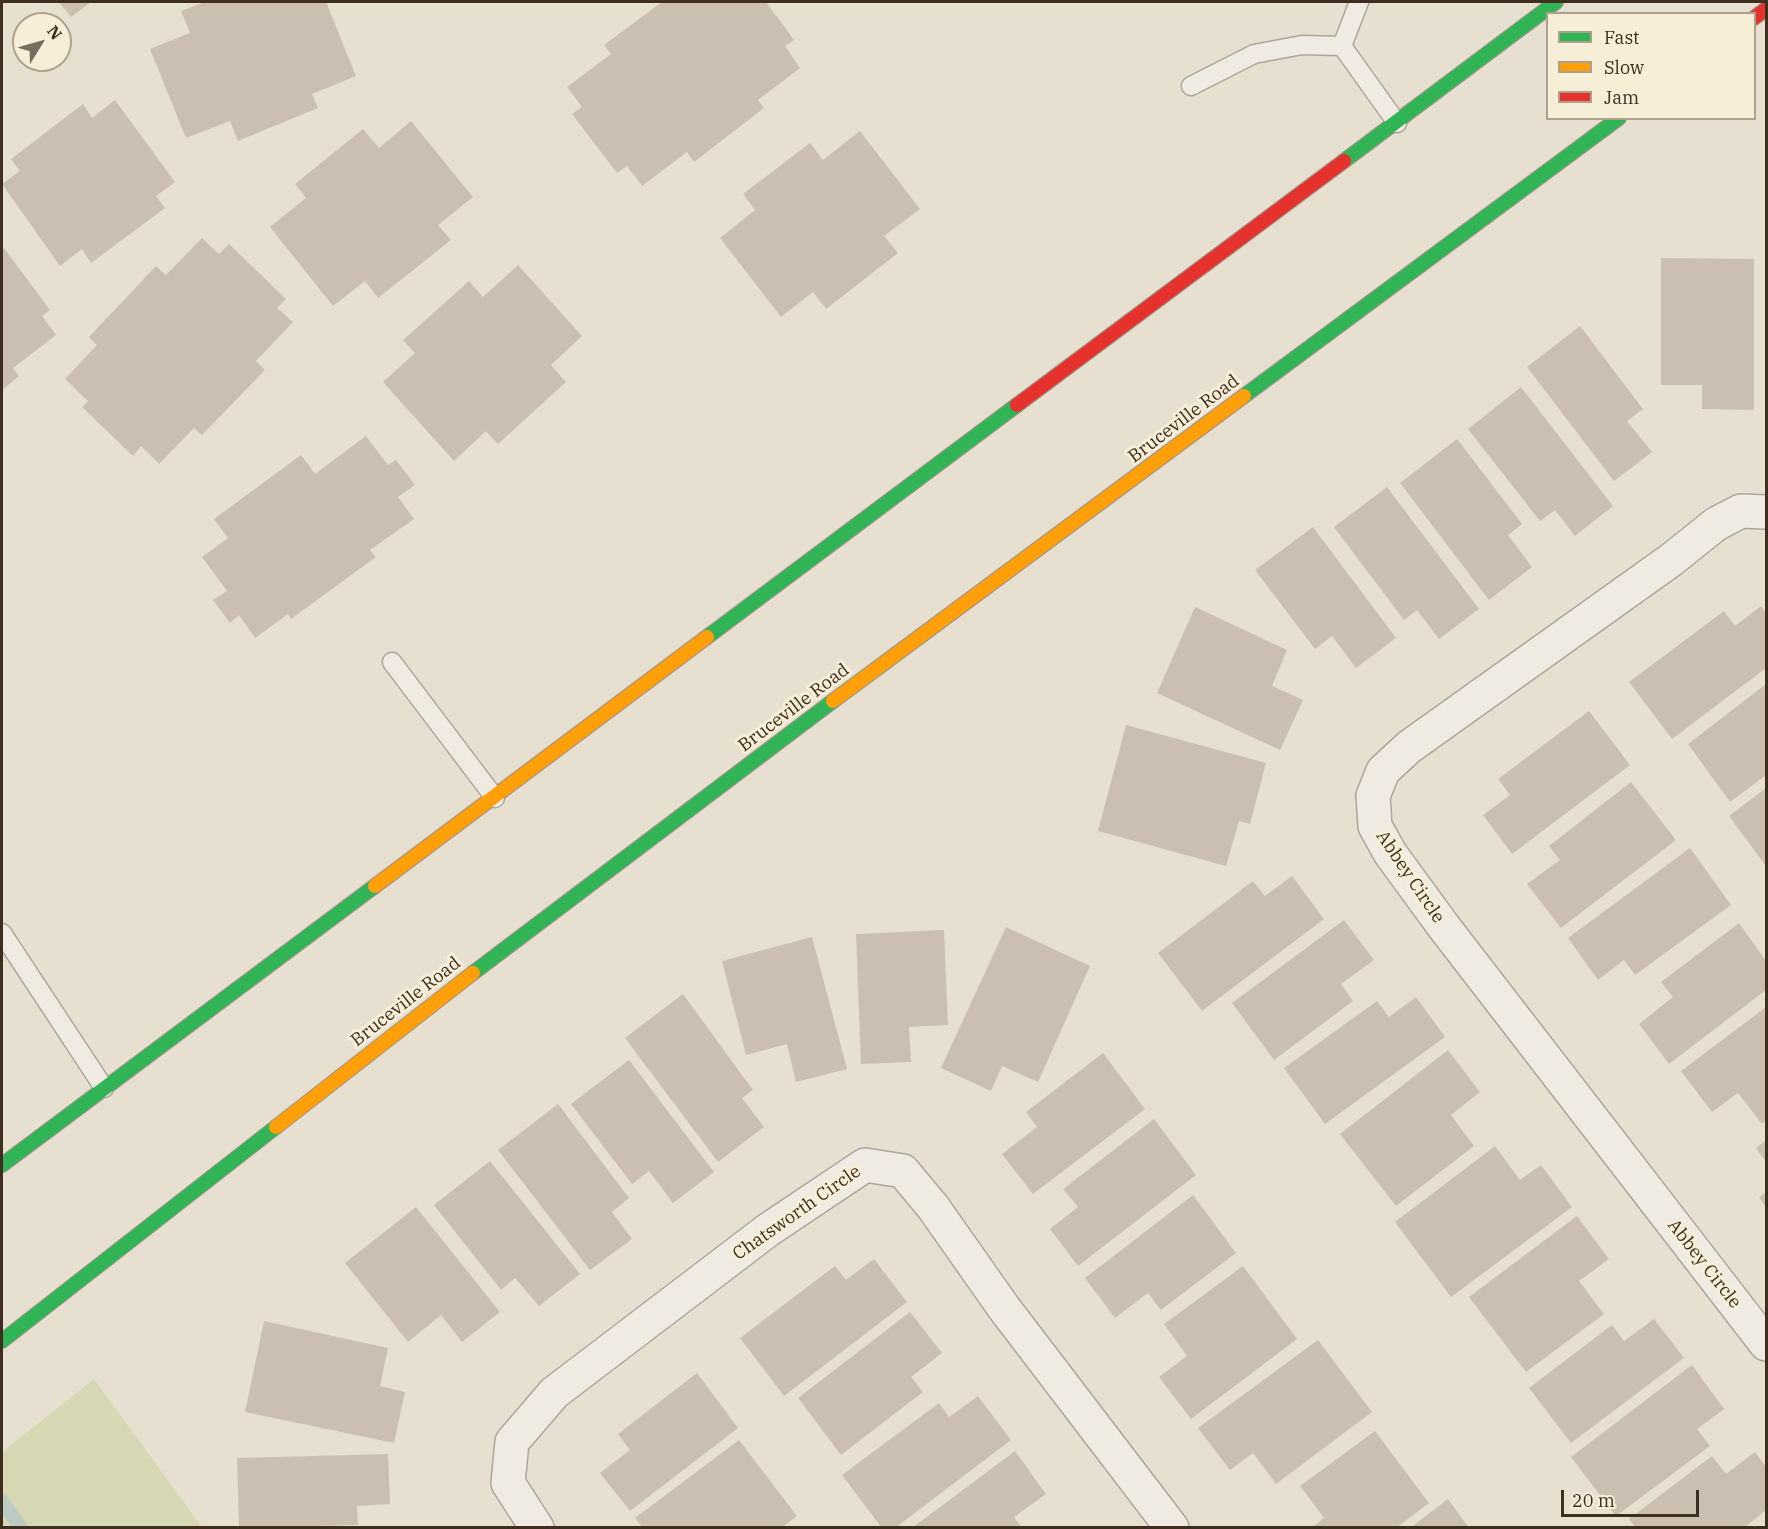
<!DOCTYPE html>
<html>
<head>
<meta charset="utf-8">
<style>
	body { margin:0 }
	#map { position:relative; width:1768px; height:1529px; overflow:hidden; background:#e7e0d1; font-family:"IBM Plex Serif",serif }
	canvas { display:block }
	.frame { position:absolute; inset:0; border:3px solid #3d2e20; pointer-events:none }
	.legend { position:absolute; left:1546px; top:12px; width:210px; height:108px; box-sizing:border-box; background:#f7eed8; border:2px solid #ada18e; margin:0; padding:8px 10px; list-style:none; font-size:18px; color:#3d2e20 }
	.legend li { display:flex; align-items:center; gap:12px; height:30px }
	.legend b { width:30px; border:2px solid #ada18e }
	.north { position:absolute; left:12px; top:12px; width:60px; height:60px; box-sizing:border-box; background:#f7eed8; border:2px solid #ada18e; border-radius:50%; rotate:53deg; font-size:16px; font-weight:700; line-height:24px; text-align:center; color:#3d2e20 }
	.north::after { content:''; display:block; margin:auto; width:21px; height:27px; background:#786c5e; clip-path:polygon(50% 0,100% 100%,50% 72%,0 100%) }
	.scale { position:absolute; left:1561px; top:1490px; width:138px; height:27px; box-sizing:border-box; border:3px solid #3d2e20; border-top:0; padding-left:8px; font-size:18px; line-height:21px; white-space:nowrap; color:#3d2e20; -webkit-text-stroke:4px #f7eed8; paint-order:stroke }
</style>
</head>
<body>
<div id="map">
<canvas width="1768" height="1529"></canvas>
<div class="frame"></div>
<ul class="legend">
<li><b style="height:8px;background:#30b455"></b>Fast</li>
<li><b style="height:8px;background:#ff9f0a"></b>Slow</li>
<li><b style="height:8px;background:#e5322d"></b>Jam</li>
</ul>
<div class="north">N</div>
<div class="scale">20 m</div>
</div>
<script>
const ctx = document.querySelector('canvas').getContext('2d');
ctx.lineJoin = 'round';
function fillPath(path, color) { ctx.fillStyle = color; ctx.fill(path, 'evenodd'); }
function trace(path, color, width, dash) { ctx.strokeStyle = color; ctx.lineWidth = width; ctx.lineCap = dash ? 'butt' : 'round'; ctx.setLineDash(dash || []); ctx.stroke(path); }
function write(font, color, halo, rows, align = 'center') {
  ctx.font = font + ' "IBM Plex Serif",serif'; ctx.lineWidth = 6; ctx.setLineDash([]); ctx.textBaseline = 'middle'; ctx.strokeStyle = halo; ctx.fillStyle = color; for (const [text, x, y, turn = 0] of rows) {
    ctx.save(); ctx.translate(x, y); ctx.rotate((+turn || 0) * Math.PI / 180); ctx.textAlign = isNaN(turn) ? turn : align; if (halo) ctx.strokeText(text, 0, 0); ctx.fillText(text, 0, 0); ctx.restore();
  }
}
fillPath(new Path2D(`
	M 94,1379 L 202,1527 L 2,1527 L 2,1452 Z`), '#d6d7b3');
trace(new Path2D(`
	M 2,1501 L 21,1528`), '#bcccc2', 14);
fillPath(new Path2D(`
	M 59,2 L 91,2 L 71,17 Z
	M 205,2 L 326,2 L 356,76 L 312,94 L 318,108 L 238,141 L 230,121 L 186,138 L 150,49 L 190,33 L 181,11 Z
	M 662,2 L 766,2 L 794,40 L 785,46 L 800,68 L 758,100 L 764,108 L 694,162 L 687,152 L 642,186 L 627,166 L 617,173 L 572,114 L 582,107 L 567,87 L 611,54 L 604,45 Z
	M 115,100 L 175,182 L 156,196 L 165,208 L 91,263 L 82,249 L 60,266 L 2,184 L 20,171 L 11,159 L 83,104 L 92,118 Z
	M 411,121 L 473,197 L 438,225 L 451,240 L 378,298 L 365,281 L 333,306 L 270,227 L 306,198 L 295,184 L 363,129 L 379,148 Z
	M 860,131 L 920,209 L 884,236 L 898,253 L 826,309 L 813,292 L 781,317 L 720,238 L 755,210 L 743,194 L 810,143 L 823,160 Z
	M 202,238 L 219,254 L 229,244 L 286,299 L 277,308 L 293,322 L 256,361 L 265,370 L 202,435 L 194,428 L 159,464 L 141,446 L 133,456 L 82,407 L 88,401 L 65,379 L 97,345 L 89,337 L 156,266 L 166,275 Z
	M 4,248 L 50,310 L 42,316 L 56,335 L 13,368 L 19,376 L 2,390 L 2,249 Z
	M 1661,258 L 1754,259 L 1754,410 L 1702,409 L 1702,385 L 1661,385 Z
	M 518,265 L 582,336 L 551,365 L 566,382 L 498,444 L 486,431 L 454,461 L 383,382 L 415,353 L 403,340 L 469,281 L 483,297 Z
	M 1580,326 L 1643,409 L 1627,421 L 1652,452 L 1614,481 L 1527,367 Z
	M 1521,387 L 1613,506 L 1575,536 L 1555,510 L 1540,521 L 1468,429 Z
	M 366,436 L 388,465 L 396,460 L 415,485 L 398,497 L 414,519 L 370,550 L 376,557 L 291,619 L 288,614 L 255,638 L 239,615 L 230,623 L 213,600 L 227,591 L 202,557 L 228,538 L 214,519 L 301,455 L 315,474 Z
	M 1457,439 L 1522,524 L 1508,535 L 1532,567 L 1489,600 L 1400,483 Z
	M 1387,487 L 1479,609 L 1439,639 L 1417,610 L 1404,620 L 1334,527 Z
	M 1313,527 L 1396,638 L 1356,668 L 1332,636 L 1315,649 L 1255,570 Z
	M 1761,606 L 1766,613 L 1766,668 L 1672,739 L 1629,682 L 1724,611 L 1735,626 Z
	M 1195,607 L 1287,650 L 1272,686 L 1303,700 L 1280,750 L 1157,693 Z
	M 1766,684 L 1766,775 L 1730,802 L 1688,744 Z
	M 1589,711 L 1630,765 L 1512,854 L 1483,815 L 1510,795 L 1498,779 Z
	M 1126,725 L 1266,763 L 1250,824 L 1239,821 L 1226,866 L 1098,831 Z
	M 1631,782 L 1676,840 L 1561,928 L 1527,884 L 1560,860 L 1549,846 Z
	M 1766,788 L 1766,866 L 1729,816 Z
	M 1690,848 L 1731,905 L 1635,975 L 1624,960 L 1598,980 L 1568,938 Z
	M 1292,876 L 1324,919 L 1202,1011 L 1158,953 L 1253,881 L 1265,896 Z
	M 1344,920 L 1374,960 L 1341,984 L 1353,1001 L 1274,1060 L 1232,1003 Z
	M 1739,923 L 1766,961 L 1766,990 L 1669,1064 L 1639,1024 L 1673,997 L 1661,982 Z
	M 1006,927 L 1090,966 L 1038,1082 L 1002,1066 L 991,1091 L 941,1068 Z
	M 944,930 L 948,1025 L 909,1027 L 911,1062 L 861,1064 L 856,934 Z
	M 812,937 L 847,1069 L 796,1082 L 787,1044 L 746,1055 L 722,961 Z
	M 683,994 L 753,1090 L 742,1098 L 764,1127 L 718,1162 L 625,1038 Z
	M 1416,997 L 1445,1037 L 1325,1124 L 1284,1068 L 1377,1001 L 1389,1017 Z
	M 1766,1007 L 1766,1120 L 1762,1124 L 1738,1093 L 1712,1112 L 1681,1071 Z
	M 1448,1050 L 1480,1092 L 1451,1115 L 1474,1146 L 1396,1206 L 1340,1134 Z
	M 1103,1053 L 1145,1109 L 1033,1194 L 1002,1154 L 1037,1127 L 1026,1112 Z
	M 629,1060 L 714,1172 L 673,1203 L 649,1171 L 632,1184 L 571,1104 Z
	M 558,1104 L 629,1198 L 612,1212 L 632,1239 L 590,1270 L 498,1150 Z
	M 1154,1119 L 1196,1175 L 1078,1266 L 1050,1229 L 1078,1207 L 1063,1189 Z
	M 1766,1140 L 1766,1162 L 1756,1148 Z
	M 1495,1146 L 1520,1180 L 1541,1165 L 1572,1207 L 1451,1297 L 1395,1222 Z
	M 490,1161 L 580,1274 L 539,1306 L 515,1278 L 501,1290 L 434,1205 Z
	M 1766,1192 L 1766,1207 L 1759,1197 Z
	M 1193,1195 L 1236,1253 L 1161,1310 L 1148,1293 L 1115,1318 L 1085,1278 Z
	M 416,1207 L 500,1312 L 462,1342 L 441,1315 L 408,1342 L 345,1263 Z
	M 1577,1216 L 1609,1259 L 1579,1281 L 1604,1314 L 1526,1372 L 1469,1297 Z
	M 874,1259 L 907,1302 L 784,1396 L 740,1338 L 835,1266 L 846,1280 Z
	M 1243,1266 L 1297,1339 L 1191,1419 L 1159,1377 L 1187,1356 L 1164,1324 Z
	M 910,1312 L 942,1353 L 911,1377 L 923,1392 L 841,1455 L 798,1398 Z
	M 1654,1319 L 1684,1358 L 1571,1443 L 1529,1388 L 1612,1325 L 1624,1341 Z
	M 264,1321 L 388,1348 L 380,1386 L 405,1392 L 394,1443 L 245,1412 Z
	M 1318,1340 L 1372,1412 L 1276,1484 L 1253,1453 L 1230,1470 L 1198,1428 Z
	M 1692,1365 L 1724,1409 L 1697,1429 L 1710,1446 L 1616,1516 L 1571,1457 Z
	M 697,1373 L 738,1428 L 630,1511 L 600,1473 L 630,1450 L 618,1434 Z
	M 978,1396 L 1011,1440 L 895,1528 L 882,1528 L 842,1475 L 939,1403 L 949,1417 Z
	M 1375,1431 L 1429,1503 L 1396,1528 L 1312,1528 L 1324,1518 L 1300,1486 Z
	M 739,1440 L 797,1516 L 781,1528 L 643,1528 L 635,1518 Z
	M 1015,1451 L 1046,1494 L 1014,1517 L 1022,1528 L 912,1528 Z
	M 1755,1452 L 1766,1467 L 1766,1510 L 1744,1528 L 1636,1528 L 1629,1519 L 1712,1456 L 1726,1474 Z
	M 388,1454 L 390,1504 L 357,1506 L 358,1525 L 239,1528 L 237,1458 Z
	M 1448,1499 L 1469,1528 L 1410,1528 Z`), '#cbbfb2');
const lane = new Path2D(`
	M 1342,46 L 1397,123
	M 1342,46 L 1359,2
	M 1191,86 L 1254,54 L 1302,45 L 1342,46
	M 392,662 L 495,798
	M 2,933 L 104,1088`);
const street = new Path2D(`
	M 1766,512 L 1741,511 L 1716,524 L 1671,560 L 1409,747 L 1383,771 L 1373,796 L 1375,826 L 1390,853 L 1444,927 L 1766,1344
	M 537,1528 L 508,1483 L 512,1442 L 554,1393 L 768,1230 L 865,1165 L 903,1171 L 933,1207 L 1004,1308 L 1172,1528`);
const fast = new Path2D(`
	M 1344,161 L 1556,2
	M 1244,396 L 1619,118
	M 707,637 L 1017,405
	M 473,973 L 833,701
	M 2,1165 L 375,886
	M 2,1341 L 276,1127`);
const slow = new Path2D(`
	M 833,701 L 1244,396
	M 375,886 L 707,637
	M 276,1127 L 473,973`);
const jam = new Path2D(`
	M 1754,18 L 1766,9
	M 1017,405 L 1344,161`);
trace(lane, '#ada599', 21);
trace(street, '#ada599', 36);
trace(fast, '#9c958a', 16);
trace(slow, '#9c958a', 16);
trace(jam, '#9c958a', 16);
trace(lane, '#efebe3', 18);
trace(street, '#efebe3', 33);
trace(fast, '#30b455', 14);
trace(slow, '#ff9f0a', 14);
trace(jam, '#e5322d', 14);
write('18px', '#3d2e20', '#f7eed8', [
	["Bruceville Road",1184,419,-37],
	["Bruceville Road",794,708,-37],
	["Abbey Circle",1410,877,56],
	["Bruceville Road",406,1002,-38],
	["Chatsworth Circle",797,1213,-35],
	["Abbey Circle",1704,1264,52]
]);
</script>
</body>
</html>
